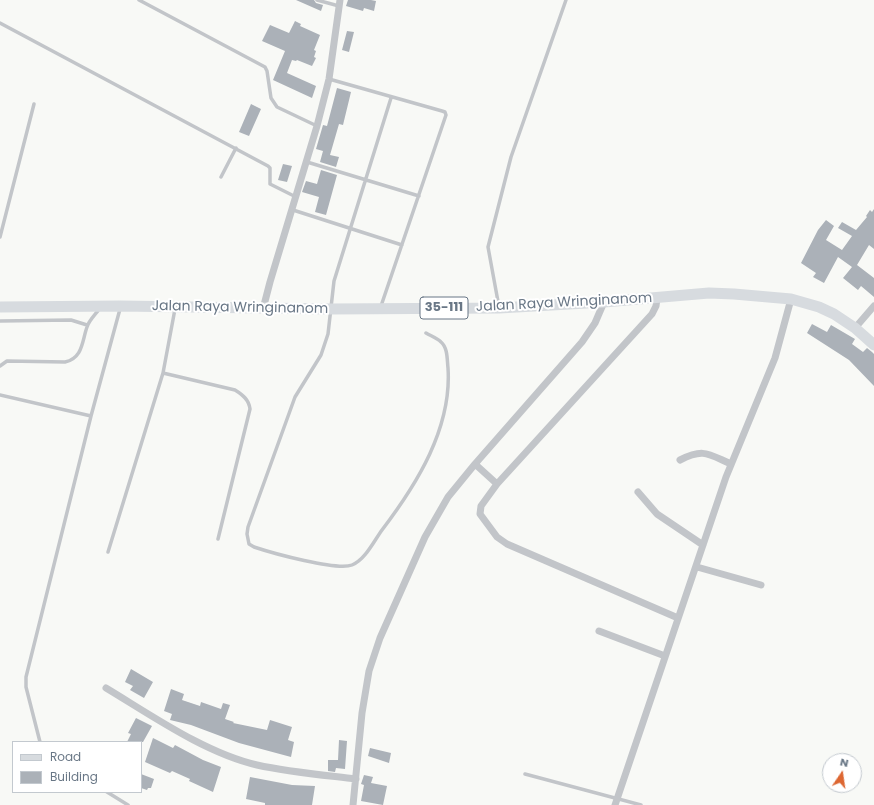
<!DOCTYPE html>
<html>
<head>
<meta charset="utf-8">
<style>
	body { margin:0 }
	#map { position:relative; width:874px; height:805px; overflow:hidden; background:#f8f9f6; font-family:Poppins,sans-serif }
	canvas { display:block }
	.legend { position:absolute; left:12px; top:741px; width:130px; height:52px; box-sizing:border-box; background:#fff; border:1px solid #c3c9cf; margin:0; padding:5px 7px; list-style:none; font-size:12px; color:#697786 }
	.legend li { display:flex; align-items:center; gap:8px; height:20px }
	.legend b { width:20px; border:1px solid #c3c9cf }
	.north { position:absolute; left:822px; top:753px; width:40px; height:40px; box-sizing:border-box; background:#fff; border:1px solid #c3c9cf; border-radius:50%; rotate:13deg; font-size:11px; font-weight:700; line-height:16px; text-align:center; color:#697786 }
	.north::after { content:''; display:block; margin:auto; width:14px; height:18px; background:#dd6732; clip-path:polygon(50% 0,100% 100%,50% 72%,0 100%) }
</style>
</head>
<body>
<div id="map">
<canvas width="874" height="805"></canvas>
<ul class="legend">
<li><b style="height:5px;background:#d7dbdf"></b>Road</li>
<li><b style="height:11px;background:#abb1b8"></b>Building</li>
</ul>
<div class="north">N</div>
</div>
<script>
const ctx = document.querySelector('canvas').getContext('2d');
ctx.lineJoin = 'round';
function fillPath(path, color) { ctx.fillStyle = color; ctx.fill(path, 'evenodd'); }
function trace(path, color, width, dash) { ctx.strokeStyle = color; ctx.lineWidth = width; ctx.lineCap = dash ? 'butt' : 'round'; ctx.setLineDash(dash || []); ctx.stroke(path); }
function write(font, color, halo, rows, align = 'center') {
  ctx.font = font + ' Poppins,sans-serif'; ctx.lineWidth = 4; ctx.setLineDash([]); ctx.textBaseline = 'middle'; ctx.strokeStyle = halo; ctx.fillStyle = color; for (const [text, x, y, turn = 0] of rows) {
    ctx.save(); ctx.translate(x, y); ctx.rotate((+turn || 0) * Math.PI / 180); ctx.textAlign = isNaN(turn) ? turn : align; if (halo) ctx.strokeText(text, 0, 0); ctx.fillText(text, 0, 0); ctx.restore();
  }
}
fillPath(new Path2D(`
	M 296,0 L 314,0 L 316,3 L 323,5 L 321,11 Z
	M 348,0 L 371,0 L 376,1 L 374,11 L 364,8 L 363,11 L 346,6 Z
	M 295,21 L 301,24 L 300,26 L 320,35 L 314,50 L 316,51 L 314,57 L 316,58 L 312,66 L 297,60 L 296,61 L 292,60 L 287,73 L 316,86 L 312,98 L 273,80 L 285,51 L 262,41 L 270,25 L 289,33 Z
	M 347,31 L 354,32 L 349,52 L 342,50 Z
	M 337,88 L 351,92 L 343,125 L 339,124 L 330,155 L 339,157 L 336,167 L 320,162 L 323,151 L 316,149 L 323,125 L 327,126 Z
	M 251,104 L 261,109 L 249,136 L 239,132 Z
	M 283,164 L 292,166 L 287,182 L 278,180 Z
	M 321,170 L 337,175 L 326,215 L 315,212 L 319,197 L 302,192 L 306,181 L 317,184 Z
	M 874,209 L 874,249 L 869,245 L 857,265 L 874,278 L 874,297 L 861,286 L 858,290 L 843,278 L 852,267 L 838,257 L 824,283 L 813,277 L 816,273 L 801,263 L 818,230 L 826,220 L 834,226 L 826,240 L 842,250 L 852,236 L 838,228 L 842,222 L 856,230 L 867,217 L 866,216 L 870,210 L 872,212 Z
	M 812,324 L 827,332 L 831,325 L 855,339 L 852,344 L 863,352 L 867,348 L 872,352 L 874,354 L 874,386 L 849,360 L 807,333 Z
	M 131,669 L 153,682 L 144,698 L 130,690 L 133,686 L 125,682 Z
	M 171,689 L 184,694 L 182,700 L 200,706 L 201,702 L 221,709 L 223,703 L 230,705 L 225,719 L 234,722 L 233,723 L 267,730 L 270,720 L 292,727 L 288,740 L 294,742 L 291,757 L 239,743 L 191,725 L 170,720 L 172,714 L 164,711 Z
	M 136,718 L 152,726 L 143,742 L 127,742 L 131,734 L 128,733 Z
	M 153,738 L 173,748 L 175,745 L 203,760 L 221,767 L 213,792 L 189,781 L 190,779 L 172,771 L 170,773 L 145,762 Z
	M 339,740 L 347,741 L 345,769 L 336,768 L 335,772 L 328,771 L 328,760 L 338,760 Z
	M 370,748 L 391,753 L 389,763 L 368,756 Z
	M 141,774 L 154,779 L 151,788 L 148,788 L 147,790 L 141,788 Z
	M 364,775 L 373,777 L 371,783 L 387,786 L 383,805 L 361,801 L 364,785 L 361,784 Z
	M 250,777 L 292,785 L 315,786 L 312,805 L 265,805 L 265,803 L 246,799 Z`), '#abb1b8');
trace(new Path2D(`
	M 139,0 L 265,67 L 267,71 L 271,98 L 277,107 L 317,126
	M 317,0 L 339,6
	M 0,23 L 268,166 L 270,168 L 270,184 L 296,197
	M 329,79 L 442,111 L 445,112 L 446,115 L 381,306
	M 391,98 L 334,281 L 328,334 L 321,355 L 295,397 L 248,527 L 247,534 L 249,544 L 254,547 C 272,553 337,571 352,565 C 365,560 374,541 382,530 C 417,484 452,428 448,368 C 447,360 448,348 441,342 C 437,338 431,336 426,333
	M 307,162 L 419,196
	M 221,177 L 236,148
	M 293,210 L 402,245
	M 0,237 L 34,104
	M 499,307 L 488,247 L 511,157 L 566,0
	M 0,321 L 71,320 L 87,325
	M 0,366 L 7,361 L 65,362 C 83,358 82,341 87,327 C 89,320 96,314 100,308
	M 163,373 L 235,390 C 243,395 249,400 250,409 L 218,539
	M 0,395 L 91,416
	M 108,552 L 163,373 L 175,309
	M 40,742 L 26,687 L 26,677 L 91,416 L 120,309
	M 525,774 L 641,805
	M 107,792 L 128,805`), '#c2c5c9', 3.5);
trace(new Path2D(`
	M 657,298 L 656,306 L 652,314 L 497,484 L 481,506 L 480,514 L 497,537 L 507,544 L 678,618
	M 263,309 L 270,282 L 317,126 L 329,79 L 340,0
	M 855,328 L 874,306
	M 680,460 C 704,448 708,454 731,464
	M 475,464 L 497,484
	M 638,492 L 657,514 L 703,545
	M 697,567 L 761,585
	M 599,631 L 665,656
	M 106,688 C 151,715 205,753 257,765 C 289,772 323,775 356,779
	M 353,805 L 362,713 L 369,671 L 380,638 L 425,537 L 448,497 L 475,464 L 582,342 L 595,323 L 604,302
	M 615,805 L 726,477 L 775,358 L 791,299`), '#c2c5c9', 7);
trace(new Path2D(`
	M 0,307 L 120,306 L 330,309 L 499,308 L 604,302 L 709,293 L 734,294 L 791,299 L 819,307 L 834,314 L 855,328 L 874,345`), '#d7dbdf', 11);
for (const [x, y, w] of [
	[444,308,48]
]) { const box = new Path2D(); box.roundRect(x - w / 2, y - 11, w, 22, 3); ctx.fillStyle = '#fff'; ctx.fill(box); trace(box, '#697786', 1); }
write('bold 13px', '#697786', null, [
	["35-111",444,308]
]);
write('14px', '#697786', '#fff', [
	["Jalan Raya Wringinanom",564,303,-3],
	["Jalan Raya Wringinanom",240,308,1]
]);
</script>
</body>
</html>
